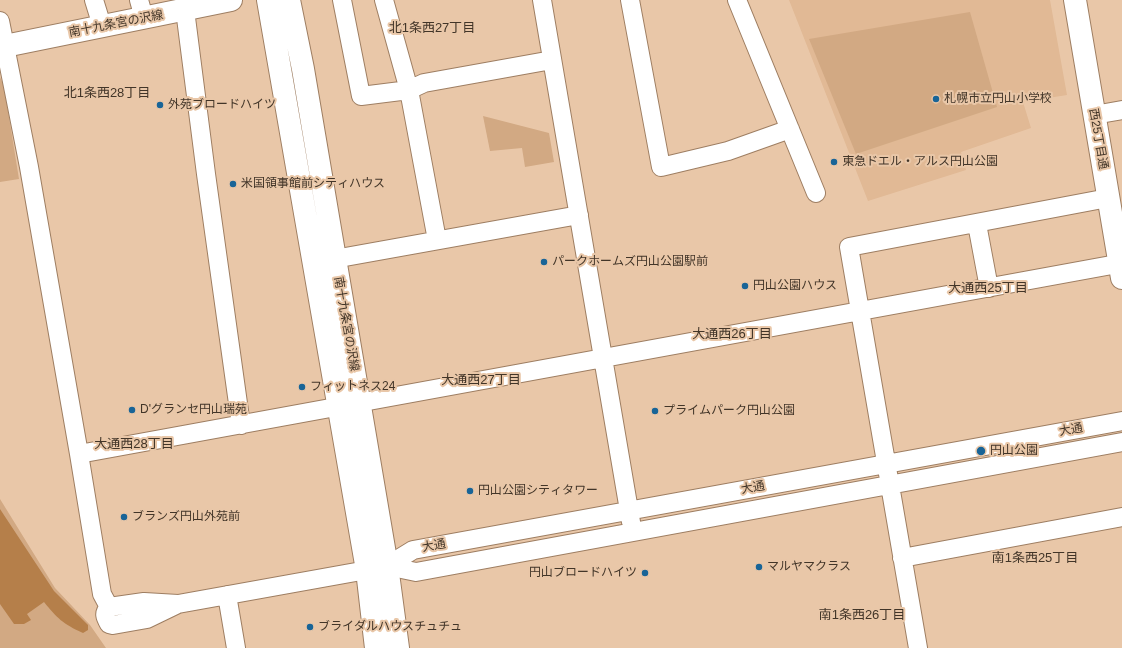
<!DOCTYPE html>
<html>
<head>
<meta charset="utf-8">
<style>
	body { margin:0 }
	canvas { display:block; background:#e9c7a8 }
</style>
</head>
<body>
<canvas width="1122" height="648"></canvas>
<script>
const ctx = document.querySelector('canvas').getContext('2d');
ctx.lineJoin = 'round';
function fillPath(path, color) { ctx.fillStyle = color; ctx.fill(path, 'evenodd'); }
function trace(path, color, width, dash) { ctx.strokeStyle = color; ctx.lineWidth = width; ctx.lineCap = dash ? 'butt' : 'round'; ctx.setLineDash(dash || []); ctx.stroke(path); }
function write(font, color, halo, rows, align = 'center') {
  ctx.font = font + ' Helvetica,"Noto Sans JP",sans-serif'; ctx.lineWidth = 4; ctx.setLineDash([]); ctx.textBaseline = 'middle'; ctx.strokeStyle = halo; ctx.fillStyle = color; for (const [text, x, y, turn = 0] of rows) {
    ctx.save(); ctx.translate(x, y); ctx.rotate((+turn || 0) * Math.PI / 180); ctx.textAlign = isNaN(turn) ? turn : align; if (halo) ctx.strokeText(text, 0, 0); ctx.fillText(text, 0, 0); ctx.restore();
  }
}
fillPath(new Path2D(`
	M 789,0 L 1050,0 L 1067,95 L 1023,102 L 1031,128 L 961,152 L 966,170 L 868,201 Z`), '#e1b995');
fillPath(new Path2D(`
	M 970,12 L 997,107 L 856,154 L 809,39 Z
	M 0,77 L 4,86 L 19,179 L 0,182 Z
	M 483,116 L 549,133 L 554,162 L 525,167 L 522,148 L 490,151 Z
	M 0,499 L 55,588 L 90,625 L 106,648 L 0,648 Z`), '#d2a983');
fillPath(new Path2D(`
	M 0,509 L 54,591 L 88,625 L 88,630 L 83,633 C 63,624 57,618 44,602 L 27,614 L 31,620 L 24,624 L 14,624 L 0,604 Z`), '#b57f4a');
const minor = new Path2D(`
	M 94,0 L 102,26
	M 139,0 L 144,18
	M 342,0 L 361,96 L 409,90 L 437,240
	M 384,0 L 409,90 L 424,83 L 552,60
	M 542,0 L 631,522
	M 630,0 L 661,167 L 728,151 L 790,129
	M 737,0 L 816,193
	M 185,10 L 206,174 L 241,425
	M 0,21 L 29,167 L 79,454 L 102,594 L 109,607
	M 1094,115 L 1122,110
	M 977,224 L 989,288
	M 334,259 L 579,215
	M 79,454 L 1122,263
	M 902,558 L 1122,517
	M 387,566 L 416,572 L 1122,442
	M 227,595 L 236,648
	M 178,604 L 147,619 L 113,625 L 109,624 C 105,617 103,613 109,607 L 144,602 L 178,604 L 367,570 L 387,566 L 413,550 L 1122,421
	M 918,648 L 849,247 L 1108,198`);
const major = new Path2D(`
	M 268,0 L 367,570 L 376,648
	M 289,0 L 303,69 L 387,566 L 398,648
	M 1075,0 L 1122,278
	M 0,47 L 231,0`);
trace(minor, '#9e7e62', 20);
trace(major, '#9e7e62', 24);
trace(minor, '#fff', 18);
trace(major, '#fff', 22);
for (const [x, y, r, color] of [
	[936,99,4,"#186497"],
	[160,105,4,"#186497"],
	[834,162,4,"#186497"],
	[233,184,4,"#186497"],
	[544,262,4,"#186497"],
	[745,286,4,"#186497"],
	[302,387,4,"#186497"],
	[132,410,4,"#186497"],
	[655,411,4,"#186497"],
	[981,451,5,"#186497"],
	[470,491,4,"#186497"],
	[124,517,4,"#186497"],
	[759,567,4,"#186497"],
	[645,573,4,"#186497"],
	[310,627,4,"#186497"]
]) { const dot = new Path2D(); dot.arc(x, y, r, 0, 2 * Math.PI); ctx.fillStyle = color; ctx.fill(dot); trace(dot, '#e9c7a8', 1.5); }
write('12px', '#423528', '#e9c7a8', [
	["南十九条宮の沢線",116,24,-11],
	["西25丁目通",1098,139,80],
	["南十九条宮の沢線",346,324,80],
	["大通",1071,430,-10],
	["大通",753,488,-10],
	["大通",434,546,-10]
]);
write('12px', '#423528', '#e9c7a8', [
	["札幌市立円山小学校",944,99],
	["外苑ブロードハイツ",168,105],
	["東急ドエル・アルス円山公園",842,162],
	["米国領事館前シティハウス",241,184],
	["パークホームズ円山公園駅前",552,262],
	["円山公園ハウス",753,286],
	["フィットネス24",310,387],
	["D'グランセ円山瑞苑",140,410],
	["プライムパーク円山公園",663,411],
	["円山公園",990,451],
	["円山公園シティタワー",478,491],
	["ブランズ円山外苑前",132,517],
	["マルヤマクラス",767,567],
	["円山ブロードハイツ",637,573,"right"],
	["ブライダルハウスチュチュ",318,627]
], 'left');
write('13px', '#423528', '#e9c7a8', [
	["北1条西27丁目",432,28],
	["北1条西28丁目",107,93],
	["大通西25丁目",988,288],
	["大通西26丁目",732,334],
	["大通西27丁目",481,380],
	["大通西28丁目",134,444],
	["南1条西25丁目",1035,558],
	["南1条西26丁目",862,615]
]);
</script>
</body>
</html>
